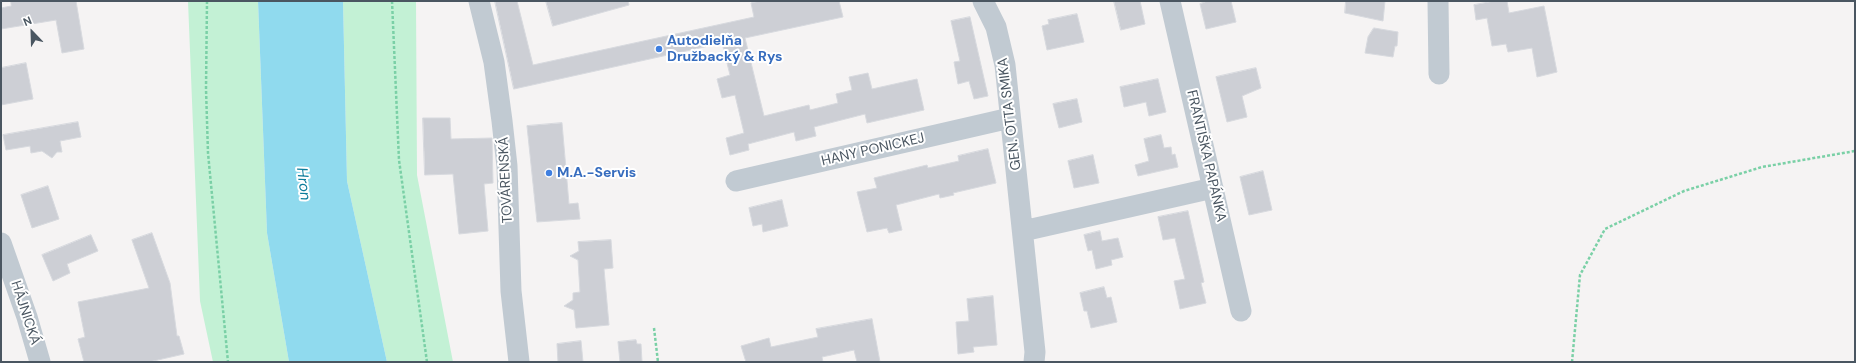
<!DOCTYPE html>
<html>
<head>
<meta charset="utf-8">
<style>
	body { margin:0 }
	#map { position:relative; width:1856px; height:363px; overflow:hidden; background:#f5f3f3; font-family:"DM Sans",sans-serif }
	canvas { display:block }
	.frame { position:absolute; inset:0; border:2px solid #4a5661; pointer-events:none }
	.north { position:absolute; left:12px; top:12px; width:40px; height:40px; -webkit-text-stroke:3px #fff; paint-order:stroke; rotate:337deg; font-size:11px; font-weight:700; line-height:16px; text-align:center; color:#4a5661 }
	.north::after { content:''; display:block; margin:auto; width:14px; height:18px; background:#4a5661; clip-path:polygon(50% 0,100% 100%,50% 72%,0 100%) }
</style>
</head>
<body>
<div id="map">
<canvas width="1856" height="363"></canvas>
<div class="frame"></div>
<div class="north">N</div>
</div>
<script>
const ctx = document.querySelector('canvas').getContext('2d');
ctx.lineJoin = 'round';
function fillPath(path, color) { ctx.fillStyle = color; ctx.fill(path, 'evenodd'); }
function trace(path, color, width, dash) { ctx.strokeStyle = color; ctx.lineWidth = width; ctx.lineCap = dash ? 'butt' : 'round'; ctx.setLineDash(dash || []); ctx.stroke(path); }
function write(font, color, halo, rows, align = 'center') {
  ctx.font = font + ' "DM Sans",sans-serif'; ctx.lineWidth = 4; ctx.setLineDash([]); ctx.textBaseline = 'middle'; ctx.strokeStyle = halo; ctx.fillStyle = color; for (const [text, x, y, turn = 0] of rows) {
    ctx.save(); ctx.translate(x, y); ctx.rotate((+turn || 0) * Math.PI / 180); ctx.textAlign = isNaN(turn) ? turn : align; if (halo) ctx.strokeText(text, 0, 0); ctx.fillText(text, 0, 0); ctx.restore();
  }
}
fillPath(new Path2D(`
	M 188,1 L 258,1 L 267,233 L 289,362 L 213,362 L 200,301 Z
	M 343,1 L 416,1 L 417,175 L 453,362 L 387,362 L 347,181 Z`), '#c3f1d5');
fillPath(new Path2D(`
	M 258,1 L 343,1 L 347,181 L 387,362 L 289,362 L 267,233 Z`), '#90daee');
const building = new Path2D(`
	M 11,1 L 76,1 L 84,49 L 62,53 L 56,20 L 1,29 L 1,8 L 11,6 Z
	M 495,1 L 517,1 L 533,65 L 754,17 L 751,3 L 760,1 L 839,1 L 843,17 L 745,38 L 764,116 L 809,105 L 810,110 L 838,103 L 836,94 L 852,90 L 849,77 L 868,73 L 872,89 L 917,79 L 924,110 L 867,123 L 865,114 L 814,127 L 816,136 L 796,141 L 794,132 L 748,144 L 749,150 L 730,155 L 726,138 L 744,133 L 735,95 L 722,98 L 717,79 L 730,75 L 722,43 L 514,89 Z
	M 546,1 L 628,1 L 629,5 L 553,26 Z
	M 1114,1 L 1140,1 L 1145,24 L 1121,30 Z
	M 1208,1 L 1231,1 L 1236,22 L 1206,29 L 1200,4 Z
	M 1346,1 L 1385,1 L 1383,21 L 1345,13 Z
	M 1495,1 L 1507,1 L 1509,13 L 1544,6 L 1557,72 L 1537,77 L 1532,48 L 1508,52 L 1506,44 L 1492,46 L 1487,18 L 1476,20 L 1474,5 Z
	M 1077,14 L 1084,42 L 1047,50 L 1042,26 L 1049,24 L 1048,20 Z
	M 970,17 L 988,96 L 974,99 L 969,81 L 958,84 L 954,62 L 960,61 L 951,21 Z
	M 1374,28 L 1398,32 L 1397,46 L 1395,46 L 1393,57 L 1365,53 L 1368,37 Z
	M 26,63 L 33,99 L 1,105 L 1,68 Z
	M 1256,68 L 1261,88 L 1242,96 L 1247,117 L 1227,122 L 1216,77 Z
	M 1158,79 L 1166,112 L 1149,116 L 1146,102 L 1124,107 L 1120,87 Z
	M 1077,99 L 1082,122 L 1059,128 L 1053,104 Z
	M 423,118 L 450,118 L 451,139 L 492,138 L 493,183 L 484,184 L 488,231 L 459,234 L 453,174 L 425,175 Z
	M 78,122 L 81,137 L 60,141 L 62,152 L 57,152 L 52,158 L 42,151 L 31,153 L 30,146 L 6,150 L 3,135 Z
	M 562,123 L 569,204 L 578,203 L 580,219 L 537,222 L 527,126 Z
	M 1161,135 L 1164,148 L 1171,147 L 1172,155 L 1175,154 L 1178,167 L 1138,176 L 1135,165 L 1149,161 L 1144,139 Z
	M 988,149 L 996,183 L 953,193 L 954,195 L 940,198 L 939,194 L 896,205 L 902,230 L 889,233 L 887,228 L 867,232 L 857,192 L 877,188 L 874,178 L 927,165 L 928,168 L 959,161 L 958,156 Z
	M 1093,155 L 1099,183 L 1074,188 L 1068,161 Z
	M 1263,171 L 1272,210 L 1249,215 L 1240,177 Z
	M 48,186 L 59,219 L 32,228 L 21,195 Z
	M 782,200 L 788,226 L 763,232 L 762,224 L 753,226 L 749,208 Z
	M 1188,211 L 1204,282 L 1201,283 L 1206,303 L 1180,309 L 1174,281 L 1185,279 L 1178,251 L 1175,238 L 1163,240 L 1158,217 Z
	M 1100,231 L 1102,241 L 1118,238 L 1123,257 L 1111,260 L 1112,265 L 1096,269 L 1092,250 L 1088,251 L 1084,235 Z
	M 152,233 L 170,283 L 177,336 L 179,336 L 184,354 L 149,362 L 84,362 L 78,339 L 85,337 L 78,302 L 149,288 L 132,240 Z
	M 91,235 L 98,251 L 67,264 L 70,273 L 53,281 L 42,255 Z
	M 611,240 L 613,268 L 604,269 L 609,325 L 576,328 L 574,310 L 564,306 L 573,300 L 573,293 L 580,292 L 578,260 L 570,256 L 579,251 L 578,242 Z
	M 1104,287 L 1107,298 L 1111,297 L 1117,322 L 1091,328 L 1087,311 L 1084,311 L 1080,293 Z
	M 993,296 L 997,345 L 973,347 L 974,352 L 958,354 L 956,322 L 969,321 L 967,299 Z
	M 872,319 L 880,362 L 857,362 L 854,350 L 822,357 L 823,362 L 746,362 L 741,346 L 769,338 L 771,347 L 818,337 L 816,329 Z
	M 636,340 L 637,344 L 641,344 L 642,362 L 620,362 L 618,342 Z
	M 581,341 L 583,362 L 558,362 L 557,344 Z`);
fillPath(building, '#cdcfd5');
trace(building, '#d7d9de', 1);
trace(new Path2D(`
	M 207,1 L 206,89 L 208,153 L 228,362
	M 392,1 L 399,160 L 427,362
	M 654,328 L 658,362
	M 1572,362 L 1580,275 L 1605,229 L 1684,191 L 1762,167 L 1855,151`), '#7ad0a6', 2.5, [3, 2]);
trace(new Path2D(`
	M 479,1 L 494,62 L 502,121 L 507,166 L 511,291 L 519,362
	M 983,1 L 996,27 L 1005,65 L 1035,352 L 1034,362
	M 1170,1 L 1241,311
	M 1438,1 L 1439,74
	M 736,181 L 1010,118
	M 1023,231 L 1213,188
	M 1,243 L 27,317 L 40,362`), '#c1cad2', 21);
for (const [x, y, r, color] of [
	[659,49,4,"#3f7fe0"],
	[549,173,4,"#3f7fe0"]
]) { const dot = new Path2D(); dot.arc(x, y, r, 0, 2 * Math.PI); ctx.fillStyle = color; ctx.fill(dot); trace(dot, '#fff', 1.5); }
write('bold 14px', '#366cbe', '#fff', [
	["Autodielňa",667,41],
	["Družbacký & Rys",667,57],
	["M.A.-Servis",557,173]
], 'left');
write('14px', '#4a5661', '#fff', [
	["GEN. OTTA SMIKA",1010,114,-97],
	["HANY PONICKEJ",873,150,-13],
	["FRANTIŠKA PAPÁNKA",1206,156,77],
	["TOVÁRENSKÁ",506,180,-93],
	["HÁJNICKÁ",25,313,72]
]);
write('italic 15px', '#0c7c9b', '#fff', [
	["Hron",303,184,83]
]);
</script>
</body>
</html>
